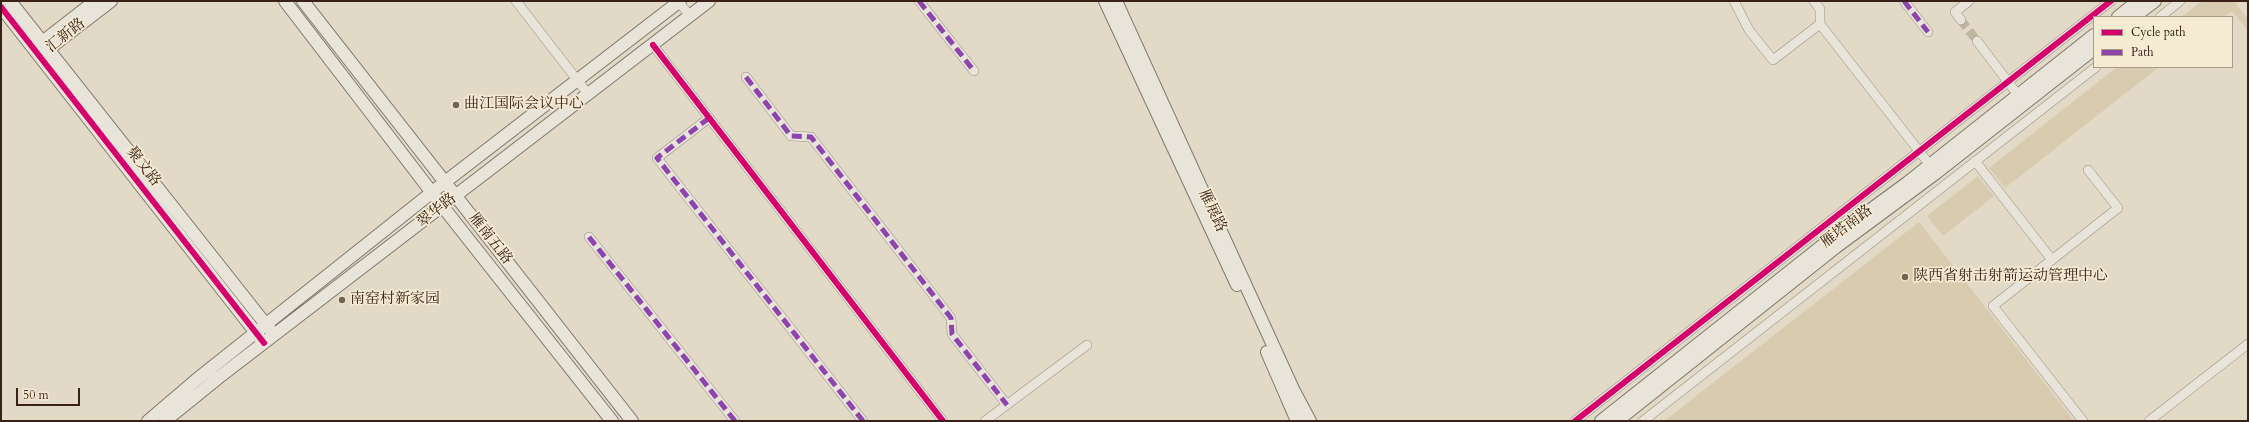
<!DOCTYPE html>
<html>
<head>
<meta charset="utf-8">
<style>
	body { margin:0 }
	#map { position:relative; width:2249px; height:422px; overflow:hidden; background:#e2dac6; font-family:Cardo,serif }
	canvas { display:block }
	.frame { position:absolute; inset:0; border:2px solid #392118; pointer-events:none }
	.legend { position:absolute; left:2093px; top:16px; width:140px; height:52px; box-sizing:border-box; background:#f5ead2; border:1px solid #aa9a88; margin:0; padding:5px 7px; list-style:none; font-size:12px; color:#392118 }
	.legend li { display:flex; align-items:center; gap:8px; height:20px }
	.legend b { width:20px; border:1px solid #aa9a88 }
	.scale { position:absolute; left:16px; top:388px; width:64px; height:18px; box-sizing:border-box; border:2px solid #392118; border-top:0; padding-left:5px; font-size:12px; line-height:14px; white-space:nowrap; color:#392118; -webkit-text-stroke:3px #f5ead2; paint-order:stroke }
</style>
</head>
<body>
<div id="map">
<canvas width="2249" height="422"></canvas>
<div class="frame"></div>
<ul class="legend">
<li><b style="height:5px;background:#d6006c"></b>Cycle path</li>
<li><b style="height:5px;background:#8e44ad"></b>Path</li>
</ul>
<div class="scale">50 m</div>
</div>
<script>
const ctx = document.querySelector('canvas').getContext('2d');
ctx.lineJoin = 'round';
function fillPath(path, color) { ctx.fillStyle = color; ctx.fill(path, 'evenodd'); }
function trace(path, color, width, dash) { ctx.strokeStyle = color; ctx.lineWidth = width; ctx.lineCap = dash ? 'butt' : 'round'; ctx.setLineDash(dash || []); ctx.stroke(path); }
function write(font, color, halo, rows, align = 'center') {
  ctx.font = font + ' Cardo,"Noto Serif SC",serif'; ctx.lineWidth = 3.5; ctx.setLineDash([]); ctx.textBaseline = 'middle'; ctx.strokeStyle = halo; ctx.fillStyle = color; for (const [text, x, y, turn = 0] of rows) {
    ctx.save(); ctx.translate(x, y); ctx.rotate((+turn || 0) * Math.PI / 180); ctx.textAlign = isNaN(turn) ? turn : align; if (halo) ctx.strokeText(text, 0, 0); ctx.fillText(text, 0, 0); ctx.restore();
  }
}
fillPath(new Path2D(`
	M 2202,1 L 2234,1 L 2248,19 L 2248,31 L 2232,11 L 2223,17 L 2181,17 Z
	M 2117,67 L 2159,67 L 2005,188 L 1989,168 Z
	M 1978,176 L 1994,196 L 1943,236 L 1927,216 Z
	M 1919,222 L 2074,421 L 1664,421 Z`), '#d8cbb0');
trace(new Path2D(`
	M 1961,20 L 1977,41`), '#c0b5a3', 9, [9, 4.5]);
const street = new Path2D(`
	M 516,1 L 588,94
	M 678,1 L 690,16
	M 919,1 L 974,71
	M 1734,1 L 1749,30 L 1773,60 L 1820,24
	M 1814,1 L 1820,9 L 1820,24 L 1933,169
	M 1904,1 L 1928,32
	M 2160,17 L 2180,1
	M 1961,20 L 1955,12 L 1969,1
	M 1977,41 L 2018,95
	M 653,45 L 943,421
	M 746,77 L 791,136 L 811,137 L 951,318 L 952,334 L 1007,405
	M 709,118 L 657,158 L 863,421
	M 1975,161 L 2052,260
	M 589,237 L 735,421
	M 985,421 L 1087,345
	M 1575,421 L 2111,1
	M 1643,421 L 2096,67
	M 2083,421 L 1993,306 L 2118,208 L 2088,170
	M 2149,421 L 2248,344`);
const secondary = new Path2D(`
	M 10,1 L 271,331
	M 285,1 L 443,207 L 612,421
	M 303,1 L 632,421
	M 1105,1 L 1237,285
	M 1116,1 L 1293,389 L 1310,421
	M 1,7 L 260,338
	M 2118,17 L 2138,1
	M 2134,17 L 2155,1
	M 36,47 L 95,1
	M 42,54 L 111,1
	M 1267,352 L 1297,421
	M 148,421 L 196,380 L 445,182 L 680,1
	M 165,421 L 218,378 L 709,1
	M 1601,421 L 1832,238 L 1907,183 L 2094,35
	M 1617,421 L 1836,247 L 1936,173 L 2094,49`);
trace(street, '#978f83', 10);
trace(secondary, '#7f776c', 14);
trace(street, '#e9e4da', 9);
trace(secondary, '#e9e4da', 12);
trace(new Path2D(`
	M 919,1 L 974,71
	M 1904,1 L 1928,32
	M 746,77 L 791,136 L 811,137 L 951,318 L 952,334 L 1007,405
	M 709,118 L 657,158 L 863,421
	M 589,237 L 735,421`), '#8e44ad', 5, [10, 5]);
trace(new Path2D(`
	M 1,7 L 264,343
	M 653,45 L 943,421
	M 1575,421 L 2111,1`), '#d6006c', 6);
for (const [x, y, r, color] of [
	[456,105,4,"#746255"],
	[1905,277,4,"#746255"],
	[342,300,4,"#746255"]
]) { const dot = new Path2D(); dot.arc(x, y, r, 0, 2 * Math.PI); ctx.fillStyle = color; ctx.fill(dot); trace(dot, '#f5ead2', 1.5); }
write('15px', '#392118', '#f5ead2', [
	["汇新路",66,36,-38],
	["聚文路",143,167,52],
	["翠华路",437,211,-38],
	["雁展路",1212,211,65],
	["雁塔南路",1847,227,-37],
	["雁南五路",490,239,52]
]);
write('15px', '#392118', '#f5ead2', [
	["曲江国际会议中心",464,105],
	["陕西省射击射箭运动管理中心",1913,277],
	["南窑村新家园",350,300]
], 'left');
</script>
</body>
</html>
